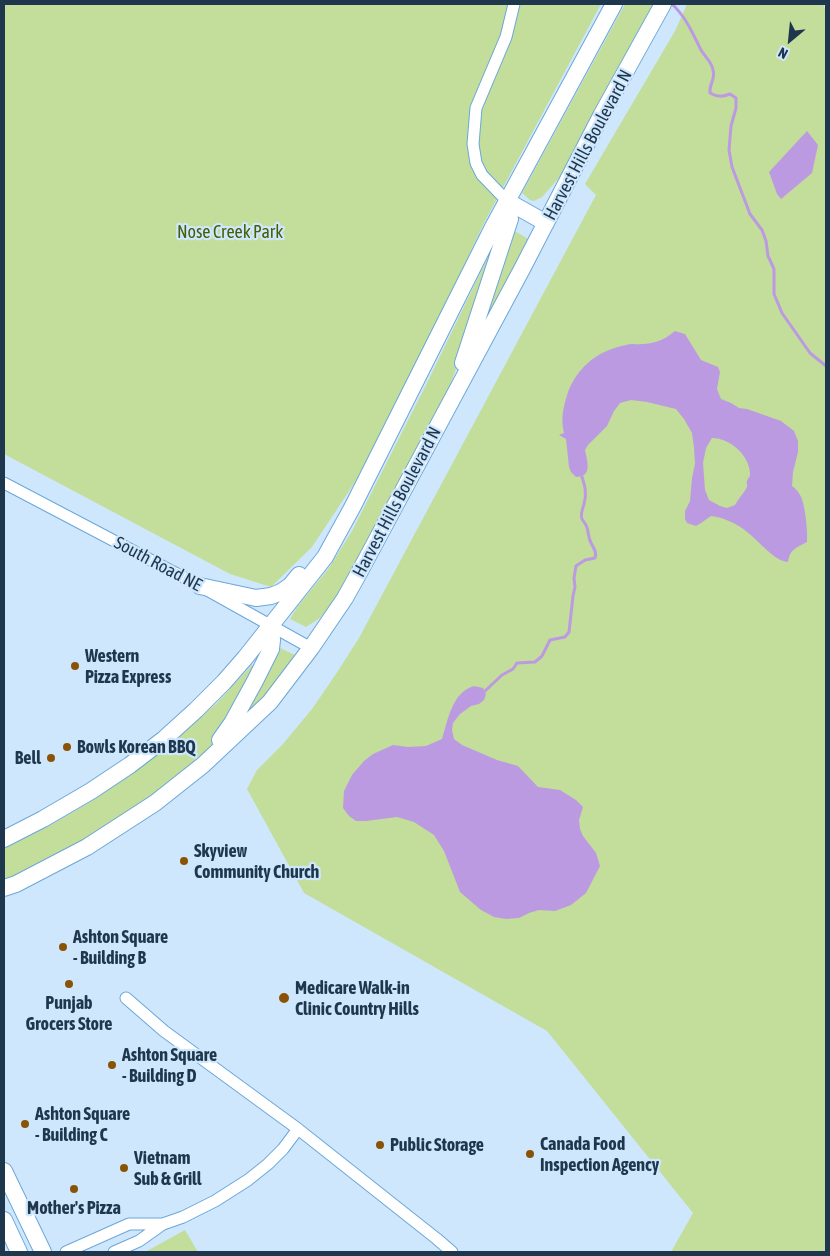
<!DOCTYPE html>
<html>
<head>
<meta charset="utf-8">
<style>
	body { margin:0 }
	#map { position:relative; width:830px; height:1256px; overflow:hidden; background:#cfe7fd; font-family:"Asap Condensed",sans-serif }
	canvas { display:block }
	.frame { position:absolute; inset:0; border:5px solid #1e374c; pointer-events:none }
	.north { position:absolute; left:765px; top:15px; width:50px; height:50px; -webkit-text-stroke:4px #cfe7fd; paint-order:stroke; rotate:208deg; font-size:14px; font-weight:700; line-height:20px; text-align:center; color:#1e374c }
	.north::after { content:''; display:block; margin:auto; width:18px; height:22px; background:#1e374c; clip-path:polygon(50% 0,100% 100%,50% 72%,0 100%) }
</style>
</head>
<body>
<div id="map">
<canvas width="830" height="1256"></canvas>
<div class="frame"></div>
<div class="north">N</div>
</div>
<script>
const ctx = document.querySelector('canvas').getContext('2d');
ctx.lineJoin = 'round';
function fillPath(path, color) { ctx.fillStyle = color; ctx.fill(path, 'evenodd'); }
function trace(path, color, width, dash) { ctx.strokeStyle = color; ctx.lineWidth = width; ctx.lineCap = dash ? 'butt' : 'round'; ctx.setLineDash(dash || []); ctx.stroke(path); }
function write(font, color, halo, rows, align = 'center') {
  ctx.font = font + ' "Asap Condensed",sans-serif'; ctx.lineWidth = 4.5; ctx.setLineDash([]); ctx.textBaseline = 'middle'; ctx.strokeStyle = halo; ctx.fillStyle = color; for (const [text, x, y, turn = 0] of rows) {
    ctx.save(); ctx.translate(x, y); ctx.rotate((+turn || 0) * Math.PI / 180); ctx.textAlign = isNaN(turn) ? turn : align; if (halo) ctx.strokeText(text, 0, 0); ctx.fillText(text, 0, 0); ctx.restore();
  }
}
fillPath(new Path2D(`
	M 4,4 L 601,4 L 484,223 L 426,346 L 355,482 L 312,547 L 271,587 L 230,574 L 4,454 Z
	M 625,4 L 656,4 L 567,169 L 542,197 L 534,201 L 530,200 L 522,193 Z
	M 687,4 L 823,4 L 826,11 L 826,1252 L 671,1252 L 693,1213 L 547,1031 L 304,893 L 247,789 L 257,770 L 283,744 L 312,709 L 336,674 L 359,638 L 596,195 L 585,184 L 675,31 Z
	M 513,230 L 530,240 L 485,321 Z
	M 492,249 L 495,251 L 444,405 L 346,586 L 320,618 L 306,627 L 290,619 L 298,606 L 329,568 L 352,531 L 428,381 Z
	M 278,647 L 297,656 L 263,699 L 243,718 Z
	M 252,665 L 257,668 L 217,739 L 203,757 L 133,813 L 4,883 L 4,847 L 9,844 L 49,826 L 92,801 L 144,764 L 216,704 Z
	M 185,1230 L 198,1252 L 145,1252 Z`), '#c3dd9a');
fillPath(new Path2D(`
	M 807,131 L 818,145 L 812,173 L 781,199 L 777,194 L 769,172 Z
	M 675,331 L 685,334 L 701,360 L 718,367 L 720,372 L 717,389 L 721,399 L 731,403 L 739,408 L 747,409 L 781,421 L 794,431 L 798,441 L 798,452 L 793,472 L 792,486 C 795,488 798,491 800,495 C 805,502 808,533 807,542 C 796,548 790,549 788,562 C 774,561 759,541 747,532 C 738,524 723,517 711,516 L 701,523 L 696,526 L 687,523 L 685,519 L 685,511 L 690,501 L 692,478 L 695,464 L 694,448 L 692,433 L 684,419 L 676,409 L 647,402 L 631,400 L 620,403 L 614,411 L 607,426 L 588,445 L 585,450 C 587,461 593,477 576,477 L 571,472 L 569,467 L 566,439 L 559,435 L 564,433 C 560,418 564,405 568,392 C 577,369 595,353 618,347 C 622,346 628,344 633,344 C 650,345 662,342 675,331 ZM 712,438 C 730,438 749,455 750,473 C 750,479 749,475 747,481 C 746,487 749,483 746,489 C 743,494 738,499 735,505 L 727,508 L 720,506 L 709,500 L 705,490 L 703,463 L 706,448 Z
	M 474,686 L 483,688 L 486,694 L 484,700 L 479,704 L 471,706 L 460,714 L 453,723 L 452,730 L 454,739 L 462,745 L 497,760 L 518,766 L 538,787 L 560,790 L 576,800 L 583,807 L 579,820 L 580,829 L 583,836 L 596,853 L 600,866 L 586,893 L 571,905 L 555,911 L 539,910 L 529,913 L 519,918 L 506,919 L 494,917 L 481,910 L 460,892 L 444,851 L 434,835 L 414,822 L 397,817 L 366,821 L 356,821 L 349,816 L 343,808 L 344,791 L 352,775 L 364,761 L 373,754 L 393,745 L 408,747 L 426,746 L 442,739 C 448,720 452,692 474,686 Z`), '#bc9ae2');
trace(new Path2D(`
	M 672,4 C 686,17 693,34 701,50 C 705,57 712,62 713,70 C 716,79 709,83 710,93 C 717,97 722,97 730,94 L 736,98 L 736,108 L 731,126 L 729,150 L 732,167 L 750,214 L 762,230 L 766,241 L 768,256 L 774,269 L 774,294 L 782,313 L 810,353 L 826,366
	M 485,691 L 502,675 L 513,669 L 517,663 L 535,662 L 542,656 L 550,640 L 565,637 L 569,632 L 573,596 L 575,587 L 574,578 L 576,566 L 585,560 L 595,558 C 598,550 590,545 589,537 C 588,533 588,529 586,525 C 586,525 582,519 582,519 C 580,514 583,508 584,504 C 587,494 585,486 582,477`), '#bc9ae2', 3);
const street = new Path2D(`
	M 507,201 L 482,175 L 476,163 L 473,144 L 476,108 L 506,37 L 514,4
	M 4,483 L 200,586 L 311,648
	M 126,998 L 164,1031 L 298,1129 L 437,1239 L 452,1252
	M 66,1252 L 129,1224 L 163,1224
	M 114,1252 L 139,1241 L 163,1224 L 183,1217 L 215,1201 L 248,1180 L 268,1164 L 283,1149 L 298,1129`);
const secondary = new Path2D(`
	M 507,201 L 546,223
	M 463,363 L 510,219 L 507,201
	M 200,586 L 256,598 L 271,596 L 281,592 L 290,586 L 299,575
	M 220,740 L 232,723 L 255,681 L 271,649 L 272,640 L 271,625
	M 4,839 L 43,819 L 91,791 L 130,765 L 164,739 L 196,710 L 224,682 L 245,658 L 325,557 L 353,506 L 493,227 L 614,4
	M 4,888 L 16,884 L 87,847 L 155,803 L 203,765 L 270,702 L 311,648 L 345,598 L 360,571 L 522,269 L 602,114 L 663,4
	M 4,1171 L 43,1252
	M 4,1220 L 19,1252`);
trace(street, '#6ba7d9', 13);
trace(secondary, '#6ba7d9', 18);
trace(street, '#fff', 11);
trace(secondary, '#fff', 16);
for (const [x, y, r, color] of [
	[75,666,5,"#8a5205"],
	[67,747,5,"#8a5205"],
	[51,758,5,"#8a5205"],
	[184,861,5,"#8a5205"],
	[63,947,5,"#8a5205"],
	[69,984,5,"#8a5205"],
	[284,998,6,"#8a5205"],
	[112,1065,5,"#8a5205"],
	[25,1124,5,"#8a5205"],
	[380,1145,5,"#8a5205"],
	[530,1154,5,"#8a5205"],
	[124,1168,5,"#8a5205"],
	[74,1189,5,"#8a5205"]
]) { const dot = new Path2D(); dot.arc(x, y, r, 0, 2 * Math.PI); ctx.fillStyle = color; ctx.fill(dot); trace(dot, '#cfe7fd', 2); }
write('18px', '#1e374c', '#cfe7fd', [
	["Harvest Hills Boulevard N",588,145,-62],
	["Harvest Hills Boulevard N",397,502,-62],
	["South Road NE",158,564,28]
]);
write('18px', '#465e04', '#cfe7fd', [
	["Nose Creek Park",230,232]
]);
write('bold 18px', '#1e374c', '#cfe7fd', [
	["Western",85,656],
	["Pizza Express",85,677],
	["Bowls Korean BBQ",77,747],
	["Bell",41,758,"right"],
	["Skyview",194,851],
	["Community Church",194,872],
	["Ashton Square",73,937],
	["- Building B",73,958],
	["Medicare Walk-in",295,988],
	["Clinic Country Hills",295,1009],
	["Punjab",69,1003,"center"],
	["Grocers Store",69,1024,"center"],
	["Ashton Square",122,1055],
	["- Building D",122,1076],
	["Ashton Square",35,1114],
	["- Building C",35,1135],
	["Canada Food",540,1144],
	["Inspection Agency",540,1165],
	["Public Storage",390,1145],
	["Vietnam",134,1158],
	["Sub & Grill",134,1179],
	["Mother's Pizza",74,1208,"center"]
], 'left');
</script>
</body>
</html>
